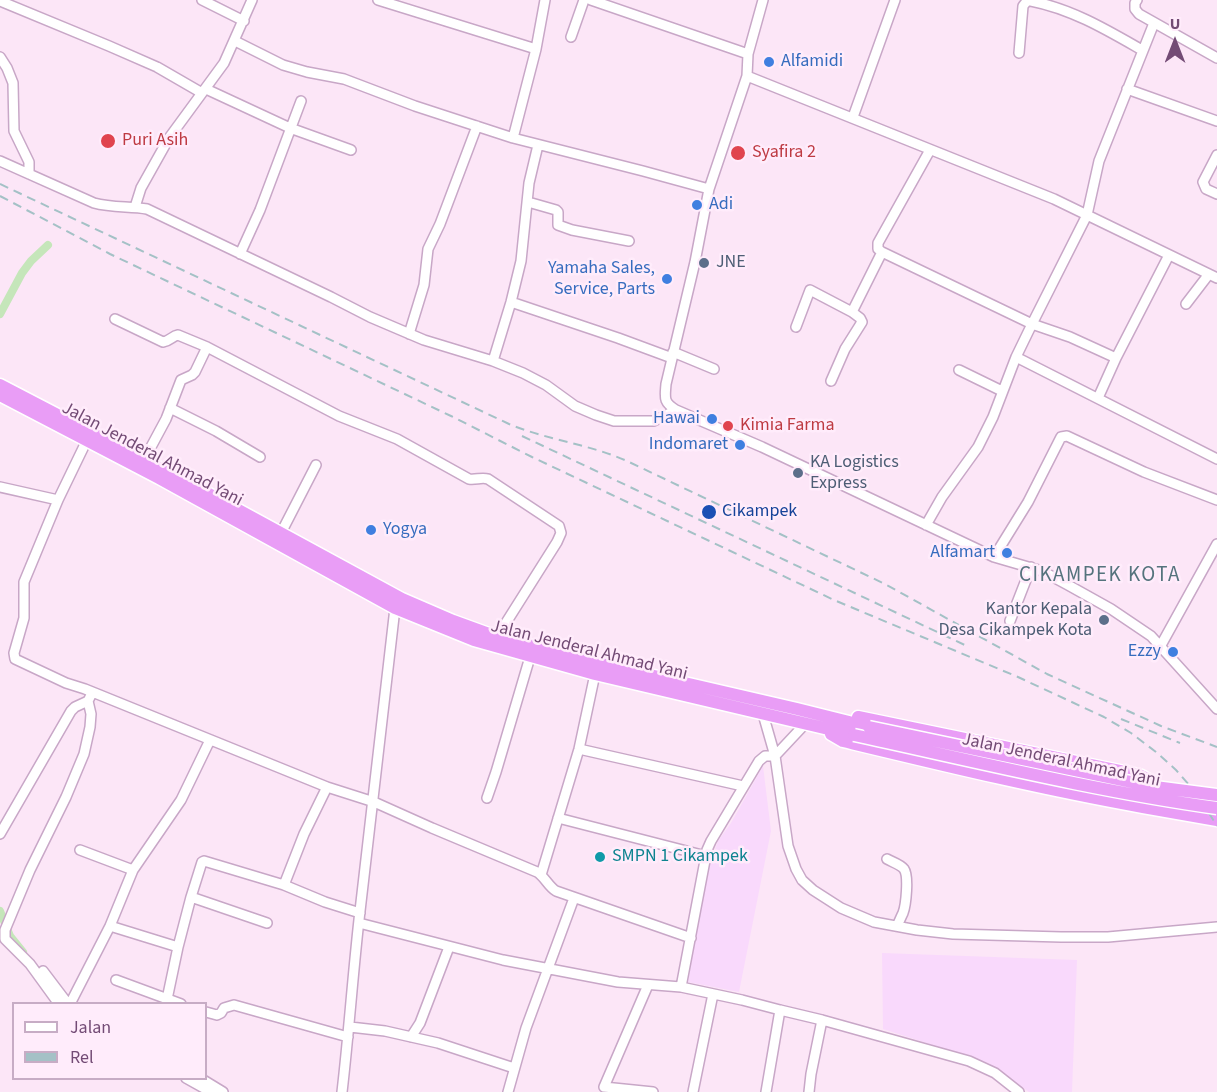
<!DOCTYPE html>
<html>
<head>
<meta charset="utf-8">
<style>
	body { margin:0 }
	#map { position:relative; width:1217px; height:1092px; overflow:hidden; background:#fce6f7; font-family:"Source Sans 3",sans-serif }
	canvas { display:block }
	.legend { position:absolute; left:12px; top:1002px; width:195px; height:78px; box-sizing:border-box; background:#ffecfb; border:2px solid #c7acc5; margin:0; padding:8px 10px; list-style:none; font-size:18px; color:#734b75 }
	.legend li { display:flex; align-items:center; gap:12px; height:30px }
	.legend b { width:30px; border:2px solid #c7acc5 }
	.north { position:absolute; left:1145px; top:12px; width:60px; height:60px; -webkit-text-stroke:4px #ffecfb; paint-order:stroke; rotate:0deg; font-size:16px; font-weight:700; line-height:24px; text-align:center; color:#734b75 }
	.north::after { content:''; display:block; margin:auto; width:21px; height:27px; background:#734b75; clip-path:polygon(50% 0,100% 100%,50% 72%,0 100%) }
</style>
</head>
<body>
<div id="map">
<canvas width="1217" height="1092"></canvas>
<ul class="legend">
<li><b style="height:8px;background:#fff"></b>Jalan</li>
<li><b style="height:8px;background:#a4c1c6"></b>Rel</li>
</ul>
<div class="north">U</div>
</div>
<script>
const ctx = document.querySelector('canvas').getContext('2d');
ctx.lineJoin = 'round';
function fillPath(path, color) { ctx.fillStyle = color; ctx.fill(path, 'evenodd'); }
function trace(path, color, width, dash) { ctx.strokeStyle = color; ctx.lineWidth = width; ctx.lineCap = dash ? 'butt' : 'round'; ctx.setLineDash(dash || []); ctx.stroke(path); }
function write(font, color, halo, rows, align = 'center') {
  ctx.font = font + ' "Source Sans 3",sans-serif'; ctx.lineWidth = 5; ctx.setLineDash([]); ctx.textBaseline = 'middle'; ctx.strokeStyle = halo; ctx.fillStyle = color; for (const [text, x, y, turn = 0] of rows) {
    ctx.save(); ctx.translate(x, y); ctx.rotate((+turn || 0) * Math.PI / 180); ctx.textAlign = isNaN(turn) ? turn : align; if (halo) ctx.strokeText(text, 0, 0); ctx.fillText(text, 0, 0); ctx.restore();
  }
}
fillPath(new Path2D(`
	M 763,766 L 771,831 L 739,992 L 688,982 L 707,872 L 718,841 L 731,823 Z
	M 882,953 L 1077,960 L 1072,1092 L 1029,1092 L 988,1063 L 883,1029 Z`), '#f9d9fc');
trace(new Path2D(`
	M 0,314 L 22,273 L 31,261 L 48,245
	M 0,911 L 10,936 L 23,952`), '#c5e6ba', 8);
const minor = new Path2D(`
	M 202,0 L 244,21
	M 378,0 L 536,49
	M 591,0 L 748,54
	M 763,0 L 748,54 L 747,76 L 709,189 L 695,262 L 666,384 C 665,398 663,402 676,410 L 762,447 L 994,557 L 1042,571 L 1068,585 L 1111,609 L 1151,636 L 1217,709
	M 1137,0 L 1135,3 L 1135,9 L 1139,14 L 1217,58
	M 0,1 L 109,46 L 157,67 L 202,93
	M 571,37 L 584,0
	M 235,41 L 283,65 L 307,72 L 344,79 L 415,106 L 513,138 L 643,171 L 709,189
	M 1019,53 L 1023,6 L 1027,1 L 1031,1 C 1072,9 1107,30 1142,50
	M 0,57 L 7,68 L 13,83 L 14,131 L 29,162 L 29,174
	M 747,76 L 1054,199 L 1217,278
	M 206,89 L 290,128 L 351,150
	M 1127,89 L 1217,121
	M 853,117 L 895,0
	M 513,138 L 536,49 L 545,0
	M 930,150 L 878,243 L 878,249 L 882,252 L 1032,324 L 1070,337 L 1116,358
	M 1217,155 L 1203,182 L 1206,189 L 1217,194
	M 0,161 L 94,203 C 112,208 130,206 147,209 L 331,297 L 370,317 L 424,340 L 493,361 L 523,373 L 546,385 L 575,406 L 596,415 L 614,421 L 654,421 L 676,410
	M 528,202 L 556,210 L 558,212 L 558,225 L 572,230 L 629,241
	M 135,207 L 141,188 L 169,138 L 224,63 L 252,0
	M 240,254 L 260,210 L 301,101
	M 511,302 L 618,338 L 672,358
	M 1186,304 L 1209,274
	M 115,319 L 163,342 C 170,341 172,336 178,335 L 207,347 L 339,416 L 397,439 L 469,479 C 476,480 482,477 488,479 L 559,526 L 561,533 L 557,542 L 497,637
	M 796,327 L 810,290 L 852,312 L 882,252
	M 409,334 L 424,285 L 428,249 L 440,224 L 477,126
	M 673,352 L 714,369
	M 1016,357 L 1217,459
	M 493,361 L 511,302 L 521,261 L 529,183 L 538,145
	M 959,370 L 1002,391
	M 831,381 L 845,349 L 862,322 L 860,318 L 852,312
	M 1098,398 L 1116,358 L 1169,255
	M 170,408 L 216,431 L 260,457
	M 87,440 L 58,500 L 24,582 L 24,618 L 14,653 L 15,659 L 66,683 L 85,689 L 327,787 L 374,802 L 432,828 L 537,872 C 545,877 548,886 556,891 L 691,938
	M 144,460 L 166,419 L 181,380 L 192,375 L 195,372 L 207,347
	M 0,487 L 58,500
	M 926,525 L 942,497 L 978,447 L 993,417 L 1016,357 L 1032,324 L 1087,215 L 1099,161 L 1154,23
	M 281,533 L 316,465
	M 994,557 L 1028,502 L 1061,437 L 1067,436 L 1144,472 L 1217,500
	M 1010,621 L 1031,567
	M 1160,647 L 1217,544
	M 763,714 L 775,756 L 788,846 L 796,869 L 802,880 L 813,890 L 841,908 L 874,922 L 917,930 L 953,934 L 1061,937 L 1108,937 L 1217,927
	M 579,749 L 743,786
	M 487,798 L 496,772 L 530,657
	M 558,818 L 706,856
	M 0,834 L 71,711 L 75,707 L 88,701
	M 80,850 L 133,870
	M 887,859 C 892,862 900,864 904,869 C 909,876 906,905 903,913 C 901,917 899,922 897,926
	M 541,875 L 579,749 L 595,674
	M 284,885 L 304,834 L 327,787
	M 191,897 L 267,923
	M 359,923 L 503,960 L 618,982 L 681,987 L 742,1000 L 780,1010 L 822,1020 L 969,1061 L 995,1073 L 1019,1092
	M 110,926 L 178,947
	M 43,971 L 68,1004
	M 116,980 L 181,1004
	M 648,985 L 604,1087 L 653,1092
	M 681,987 L 707,850 L 711,841 L 759,761 L 765,756 L 775,756 L 805,724
	M 59,1004 L 30,964 L 5,939 L 5,930 L 30,870 L 66,797 L 84,754 L 90,727 L 91,714 L 88,701 L 92,693
	M 70,1004 L 110,926 L 133,870 L 181,800 L 210,740
	M 166,1004 L 178,947 L 191,897 L 202,862 L 204,861 L 284,885 L 325,902 L 360,913
	M 206,1012 L 217,1015 L 221,1013 L 224,1008 L 234,1005 L 348,1037
	M 350,1027 L 385,1031 L 438,1043 L 514,1068
	M 411,1037 L 420,1023 L 449,947
	M 186,1078 L 211,1092
	M 200,1078 L 223,1092
	M 342,1092 C 349,1032 353,971 360,911 C 372,810 384,709 395,608 L 398,604
	M 508,1092 L 526,1028 L 574,898
	M 693,1092 L 713,994
	M 766,1092 L 780,1010
	M 809,1092 L 811,1074 L 822,1020`);
const highway = new Path2D(`
	M 0,385 L 196,487 L 402,599 L 453,621 L 497,637 L 598,663 L 797,709 L 869,727
	M 0,395 L 159,478 L 395,608 L 474,640 L 595,674 L 854,735
	M 831,734 L 843,741 C 943,765 1042,789 1143,807 L 1153,796 C 1152,782 1151,780 1139,775 L 858,717
	M 1143,807 L 1217,820`);
trace(minor, '#c8a7c7', 12);
trace(highway, '#fff', 15);
trace(minor, '#fff', 9);
trace(highway, '#e99df6', 12);
trace(new Path2D(`
	M 0,184 L 509,424 C 547,440 589,444 627,461 L 885,584 L 1047,674 L 1161,726 L 1217,747
	M 0,196 L 110,254 L 451,416 L 532,457 L 834,600 L 1018,677 L 1104,717 L 1131,733 L 1156,752 L 1176,770 L 1197,794 L 1217,826
	M 522,436 L 969,647
	M 1121,719 L 1180,743`), '#a4c1c6', 2, [9, 6]);
const highwayBridge = new Path2D(`
	M 869,727 L 1155,787 L 1217,795
	M 854,735 C 974,761 1095,791 1217,808`);
trace(highwayBridge, '#fff', 15, []);
trace(highwayBridge, '#e99df6', 12);
for (const [x, y, r, color] of [
	[769,62,6,"#3f7fe0"],
	[108,141,8,"#e0444e"],
	[738,153,8,"#e0444e"],
	[697,205,6,"#3f7fe0"],
	[704,263,6,"#5c6f8a"],
	[667,279,6,"#3f7fe0"],
	[712,419,6,"#3f7fe0"],
	[728,426,6,"#e0444e"],
	[740,445,6,"#3f7fe0"],
	[798,473,6,"#5c6f8a"],
	[709,512,8,"#1a4fb4"],
	[371,530,6,"#3f7fe0"],
	[1007,553,6,"#3f7fe0"],
	[1104,620,6,"#5c6f8a"],
	[1173,652,6,"#3f7fe0"],
	[600,857,6,"#0f9aa8"]
]) { const dot = new Path2D(); dot.arc(x, y, r, 0, 2 * Math.PI); ctx.fillStyle = color; ctx.fill(dot); trace(dot, '#ffecfb', 2); }
write('18px', '#366cbe', '#ffecfb', [
	["Alfamidi",781,62,"left"],
	["Adi",709,205,"left"],
	["Yamaha Sales,",655,269],
	["Service, Parts",655,290],
	["Hawai",700,419],
	["Indomaret",728,445],
	["Yogya",383,530,"left"],
	["Alfamart",995,553],
	["Ezzy",1161,652]
], 'right');
write('18px', '#be3a42', '#ffecfb', [
	["Puri Asih",122,141],
	["Syafira 2",752,153],
	["Kimia Farma",740,426]
], 'left');
write('18px', '#4e5e75', '#ffecfb', [
	["JNE",716,263],
	["KA Logistics",810,463],
	["Express",810,484],
	["Kantor Kepala",1092,610,"right"],
	["Desa Cikampek Kota",1092,631,"right"]
], 'left');
write('18px', '#734b75', '#ffecfb', [
	["Jalan Jenderal Ahmad Yani",152,455,28],
	["Jalan Jenderal Ahmad Yani",589,651,14],
	["Jalan Jenderal Ahmad Yani",1061,761,12]
]);
write('18px', '#164399', '#ffecfb', [
	["Cikampek",722,512]
], 'left');
write('18px', '#0d838f', '#ffecfb', [
	["SMPN 1 Cikampek",612,857]
], 'left');
ctx.letterSpacing = '1.5px';
write('21px', '#55737d', '#ffecfb', [
	["CIKAMPEK KOTA",1100,576]
]);
ctx.letterSpacing = '0px';
</script>
</body>
</html>
